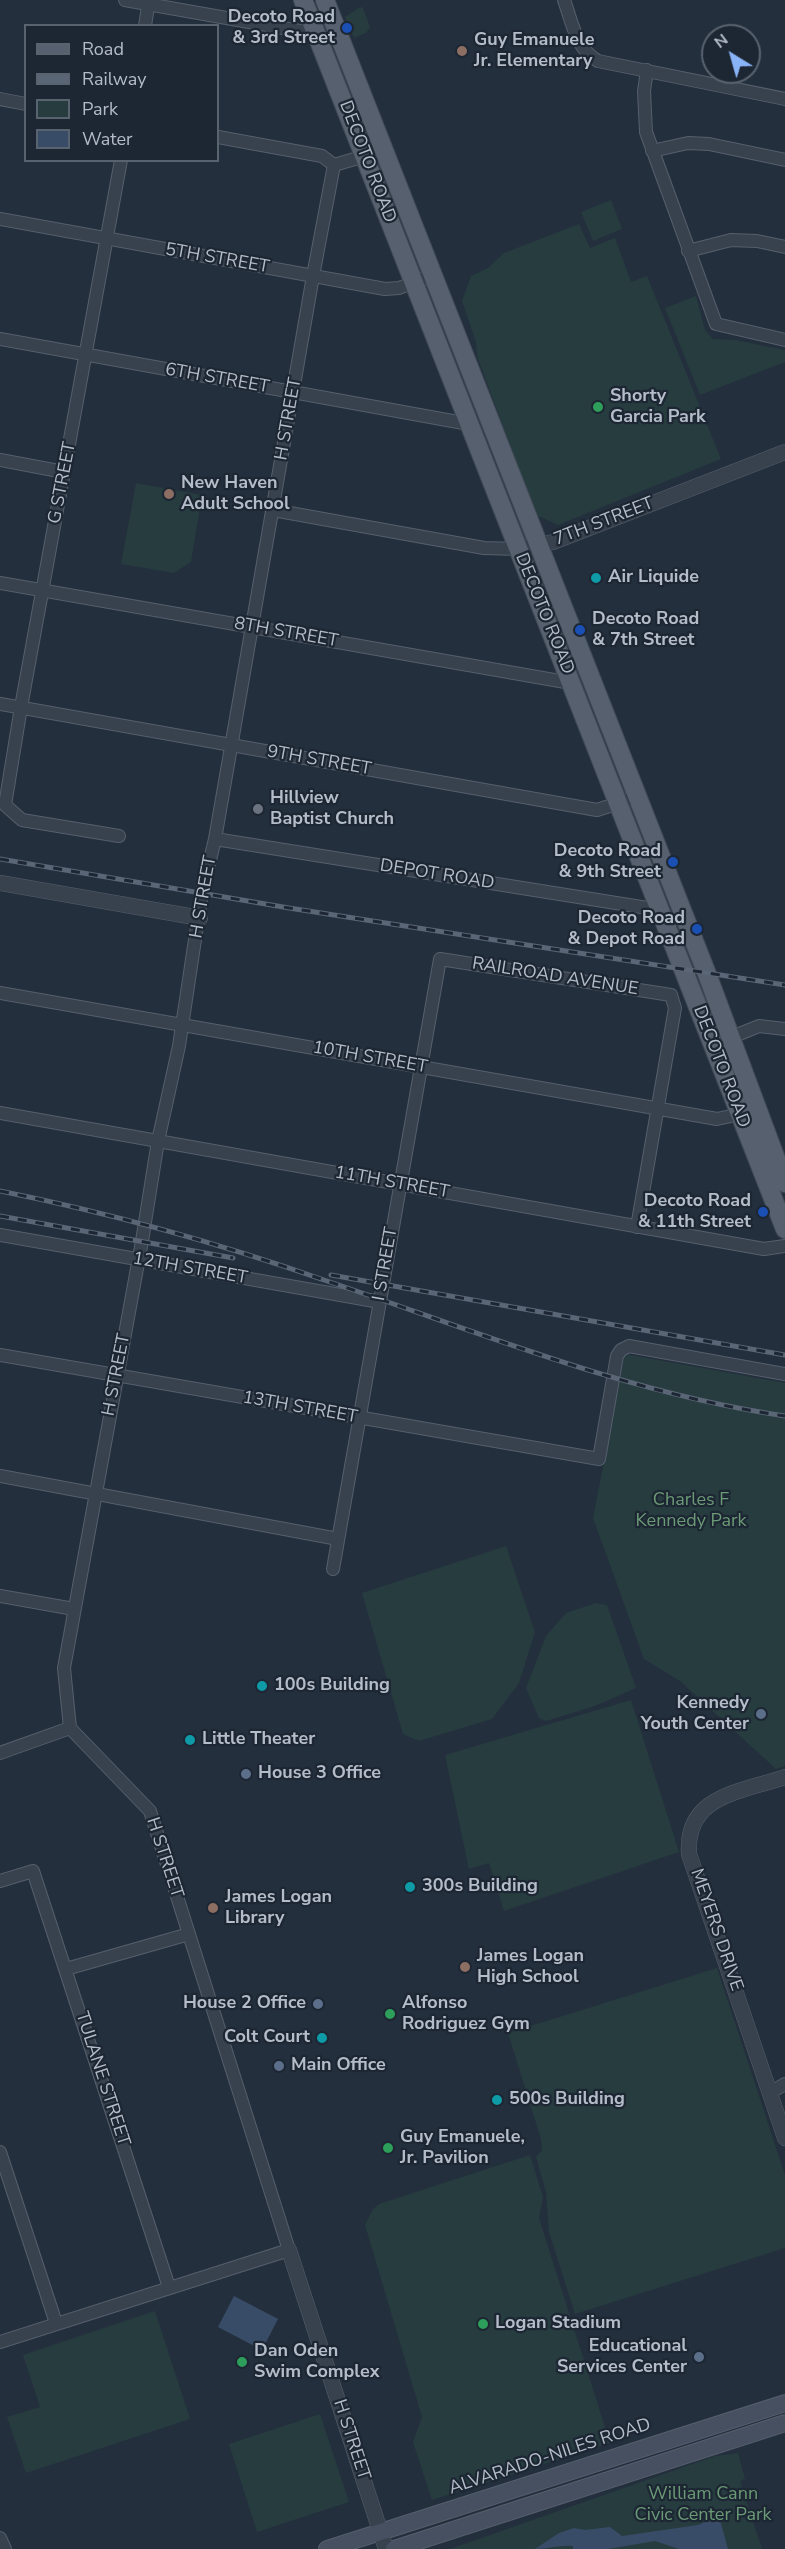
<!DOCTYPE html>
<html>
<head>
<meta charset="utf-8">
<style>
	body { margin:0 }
	#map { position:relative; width:785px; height:2549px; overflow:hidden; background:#242f3e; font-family:"Nunito Sans",sans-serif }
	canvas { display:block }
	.legend { position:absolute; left:24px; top:24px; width:195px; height:138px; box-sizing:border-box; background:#1d2633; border:2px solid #59626f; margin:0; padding:8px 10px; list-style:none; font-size:18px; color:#b4bcc9 }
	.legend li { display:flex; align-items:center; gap:12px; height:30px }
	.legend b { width:30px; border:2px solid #59626f }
	.north { position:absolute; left:701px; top:24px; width:60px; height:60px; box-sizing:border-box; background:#1d2633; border:2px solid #59626f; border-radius:50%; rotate:323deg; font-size:16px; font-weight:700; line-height:24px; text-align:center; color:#b4bcc9 }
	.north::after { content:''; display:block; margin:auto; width:21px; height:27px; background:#8ab4f8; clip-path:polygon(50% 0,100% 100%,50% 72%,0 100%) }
</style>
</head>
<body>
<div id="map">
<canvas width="785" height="2549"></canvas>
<ul class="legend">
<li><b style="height:8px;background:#56606e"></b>Road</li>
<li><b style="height:8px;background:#5a6575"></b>Railway</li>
<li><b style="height:16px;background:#263c3f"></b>Park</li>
<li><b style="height:16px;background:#394c67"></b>Water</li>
</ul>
<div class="north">N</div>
</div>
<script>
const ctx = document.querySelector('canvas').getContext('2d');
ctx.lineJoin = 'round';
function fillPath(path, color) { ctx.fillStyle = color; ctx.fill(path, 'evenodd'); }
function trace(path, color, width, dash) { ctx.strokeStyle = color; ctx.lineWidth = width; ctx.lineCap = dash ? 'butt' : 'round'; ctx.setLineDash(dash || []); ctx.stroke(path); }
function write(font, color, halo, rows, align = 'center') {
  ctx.font = font + ' "Nunito Sans",sans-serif'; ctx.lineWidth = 4.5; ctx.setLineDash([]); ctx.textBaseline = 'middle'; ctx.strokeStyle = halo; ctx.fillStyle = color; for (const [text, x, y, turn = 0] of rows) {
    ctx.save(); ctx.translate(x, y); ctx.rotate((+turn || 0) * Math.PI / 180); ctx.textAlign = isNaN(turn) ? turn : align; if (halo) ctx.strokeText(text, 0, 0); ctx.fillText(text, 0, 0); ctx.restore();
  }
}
fillPath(new Path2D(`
	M 360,7 L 363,8 L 370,27 L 366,33 L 354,38 L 345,17 Z
	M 611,200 L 622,229 L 593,241 L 581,212 Z
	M 579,224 L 590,248 L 615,238 L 631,282 L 647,276 L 721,459 L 558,525 L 536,515 L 477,356 L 476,342 L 462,301 L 471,276 L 488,268 L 504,253 Z
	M 696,296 L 705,330 L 713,339 L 735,340 L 785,350 L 785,362 L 700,395 L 665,308 Z
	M 136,483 L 202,495 L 191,562 L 174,573 L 121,564 Z
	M 625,1354 L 785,1383 L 785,1766 L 776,1769 L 680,1681 L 644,1659 L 593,1518 Z
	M 506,1546 L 535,1632 L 519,1683 L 492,1719 L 419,1741 L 403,1734 L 362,1593 Z
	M 596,1603 L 607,1605 L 636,1688 L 595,1706 L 546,1721 L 539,1718 L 526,1688 L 546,1636 L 566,1613 Z
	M 631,1700 L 679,1852 L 504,1911 L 489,1863 L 469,1869 L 445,1755 Z
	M 717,1968 L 785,2175 L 785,2248 L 575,2314 L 549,2232 L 546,2192 L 536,2157 L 542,2150 L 541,2139 L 508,2033 Z
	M 530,2155 L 543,2197 L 539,2218 L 610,2443 L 432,2500 L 413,2442 L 422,2417 L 365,2225 L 373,2209 L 379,2204 Z
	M 155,2311 L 190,2419 L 26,2473 L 7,2417 L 40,2407 L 23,2355 Z
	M 320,2414 L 349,2502 L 257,2532 L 229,2444 Z
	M 738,2453 L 745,2479 L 740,2481 L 762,2549 L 450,2549 L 715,2456 Z`), '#263c3f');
fillPath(new Path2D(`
	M 234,2296 L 278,2319 L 262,2350 L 218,2327 Z
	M 716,2517 L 720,2520 L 728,2549 L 679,2549 L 655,2541 L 608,2549 L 573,2549 L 573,2546 C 560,2545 549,2549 535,2549 L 559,2533 L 574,2528 L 585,2530 L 610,2527 L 622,2536 L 698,2525 Z`), '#394c67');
const minor = new Path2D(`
	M 125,0 L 317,34
	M 564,0 C 572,22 576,49 598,61 L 785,99
	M 145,26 L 149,0
	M 647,70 L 644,91 L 646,132 L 716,324 L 785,340
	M 0,99 L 26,104
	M 218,137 L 322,156 L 334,165 L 365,156
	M 652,151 L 688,143 L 709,144 L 785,160
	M 0,219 L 385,289 L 399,288 L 433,275
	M 688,251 L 731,240 L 757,241 L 785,247
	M 0,339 L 469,424
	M 0,460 L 64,472
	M 273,510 L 484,548 L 518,549
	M 0,583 L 571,683
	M 0,704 L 597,810 L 637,797
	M 119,836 L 22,820 L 5,805 L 21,707 L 121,160
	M 215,839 L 660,910
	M 0,993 L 717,1119 L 740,1114
	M 732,1037 L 759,1026 L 785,1029
	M 0,1113 L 764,1249 L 785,1246
	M 0,1235 L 380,1302
	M 0,1355 L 599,1459 L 617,1356 L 621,1350 L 629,1346 L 785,1374
	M 0,1476 L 338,1539
	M 333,1569 L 440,959 L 671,995 L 675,1008 L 637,1227
	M 0,1596 L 74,1609
	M 0,1753 L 70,1728
	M 0,1881 L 33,1871 L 169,2287
	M 66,1969 L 189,1934
	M 771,2092 L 785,2084
	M 0,2152 L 56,2323
	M 0,2342 L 289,2250 L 150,1811 L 70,1728 L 64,1668 L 142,1241 L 158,1141 L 179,1046 L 202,893 L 215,839 L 313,276 L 334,165
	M 0,2538 L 5,2549`);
const tertiary = new Path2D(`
	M 518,549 L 553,542 L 785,452
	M 0,883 L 200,918
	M 785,1777 C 741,1792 685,1795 689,1854 L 785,2138
	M 289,2250 L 386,2549`);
const secondary = new Path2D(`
	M 327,2549 L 785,2403
	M 394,2549 L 785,2423`);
const primary = new Path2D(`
	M 303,0 L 785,1229
	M 325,0 L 707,974 L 785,1183`);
trace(minor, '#565f6c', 14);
trace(tertiary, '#565f6c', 16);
trace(secondary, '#565f6c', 18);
trace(primary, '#414a57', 20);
trace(minor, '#38414e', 12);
trace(tertiary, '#38414e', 15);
trace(secondary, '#465061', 16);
trace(primary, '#56606e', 18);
const rail = new Path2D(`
	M 0,859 L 289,908 L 785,985
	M 0,1191 C 110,1213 218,1243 324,1280 C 476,1331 625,1393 785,1416
	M 0,1216 L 233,1258
	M 331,1275 L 785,1355`);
trace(rail, '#5a6575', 5);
trace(rail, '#1d2633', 3, [9]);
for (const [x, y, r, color] of [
	[347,28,6,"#1a4fb4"],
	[462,51,6,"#8d6e63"],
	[598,407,6,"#2e9e5b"],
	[169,494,6,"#8d6e63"],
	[596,578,6,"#0f9aa8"],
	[580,630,6,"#1a4fb4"],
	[258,809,6,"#6b7280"],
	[673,862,6,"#1a4fb4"],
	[697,929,6,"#1a4fb4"],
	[763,1212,6,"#1a4fb4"],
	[262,1686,6,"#0f9aa8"],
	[761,1714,6,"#5c6f8a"],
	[190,1740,6,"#0f9aa8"],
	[246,1774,6,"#5c6f8a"],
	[410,1887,6,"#0f9aa8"],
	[213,1908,6,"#8d6e63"],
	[465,1967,6,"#8d6e63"],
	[318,2004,6,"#5c6f8a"],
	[390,2014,6,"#2e9e5b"],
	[322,2038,6,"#0f9aa8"],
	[279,2066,6,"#5c6f8a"],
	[497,2100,6,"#0f9aa8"],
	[388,2148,6,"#2e9e5b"],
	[483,2324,6,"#2e9e5b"],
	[699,2357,6,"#5c6f8a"],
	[242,2362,6,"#2e9e5b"]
]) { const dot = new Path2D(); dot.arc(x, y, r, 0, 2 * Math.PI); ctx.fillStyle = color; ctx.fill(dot); trace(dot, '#1d2633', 2); }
write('bold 18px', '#b4bcc9', '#1d2633', [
	["Decoto Road",335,18,"right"],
	["& 3rd Street",335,39,"right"],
	["Guy Emanuele",474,41],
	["Jr. Elementary",474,62],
	["Shorty",610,397],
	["Garcia Park",610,418],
	["New Haven",181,484],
	["Adult School",181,505],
	["Air Liquide",608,578],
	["Decoto Road",592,620],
	["& 7th Street",592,641],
	["Hillview",270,799],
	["Baptist Church",270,820],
	["Decoto Road",661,852,"right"],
	["& 9th Street",661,873,"right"],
	["Decoto Road",685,919,"right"],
	["& Depot Road",685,940,"right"],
	["Decoto Road",751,1202,"right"],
	["& 11th Street",751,1223,"right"],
	["100s Building",274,1686],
	["Kennedy",749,1704,"right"],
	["Youth Center",749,1725,"right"],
	["Little Theater",202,1740],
	["House 3 Office",258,1774],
	["300s Building",422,1887],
	["James Logan",225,1898],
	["Library",225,1919],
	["James Logan",477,1957],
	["High School",477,1978],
	["House 2 Office",306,2004,"right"],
	["Alfonso",402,2004],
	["Rodriguez Gym",402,2025],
	["Colt Court",310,2038,"right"],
	["Main Office",291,2066],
	["500s Building",509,2100],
	["Guy Emanuele,",400,2138],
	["Jr. Pavilion",400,2159],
	["Logan Stadium",495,2324],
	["Educational",687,2347,"right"],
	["Services Center",687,2368,"right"],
	["Dan Oden",254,2352],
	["Swim Complex",254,2373]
], 'left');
write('18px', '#b4bcc9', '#1d2633', [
	["DECOTO ROAD",367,162,69],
	["5TH STREET",217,259,10],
	["6TH STREET",217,379,10],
	["H STREET",289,419,-80],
	["G STREET",63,483,-79],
	["7TH STREET",604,522,-21],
	["DECOTO ROAD",544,614,68],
	["8TH STREET",286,633,10],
	["9TH STREET",319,761,10],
	["DEPOT ROAD",437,875,9],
	["H STREET",204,897,-80],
	["RAILROAD AVENUE",555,977,9],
	["10TH STREET",370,1058,10],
	["DECOTO ROAD",721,1067,69],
	["11TH STREET",392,1183,10],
	["I STREET",386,1264,-80],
	["12TH STREET",190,1269,10],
	["H STREET",117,1375,-79],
	["13TH STREET",300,1408,10],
	["H STREET",164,1858,72],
	["MEYERS DRIVE",716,1930,71],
	["TULANE STREET",102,2079,72],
	["H STREET",351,2440,72],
	["ALVARADO-NILES ROAD",550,2457,-18]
]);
write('18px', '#6b9a76', '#1d2633', [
	["Charles F",691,1501],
	["Kennedy Park",691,1522],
	["William Cann",703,2495],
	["Civic Center Park",703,2516]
]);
</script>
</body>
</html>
